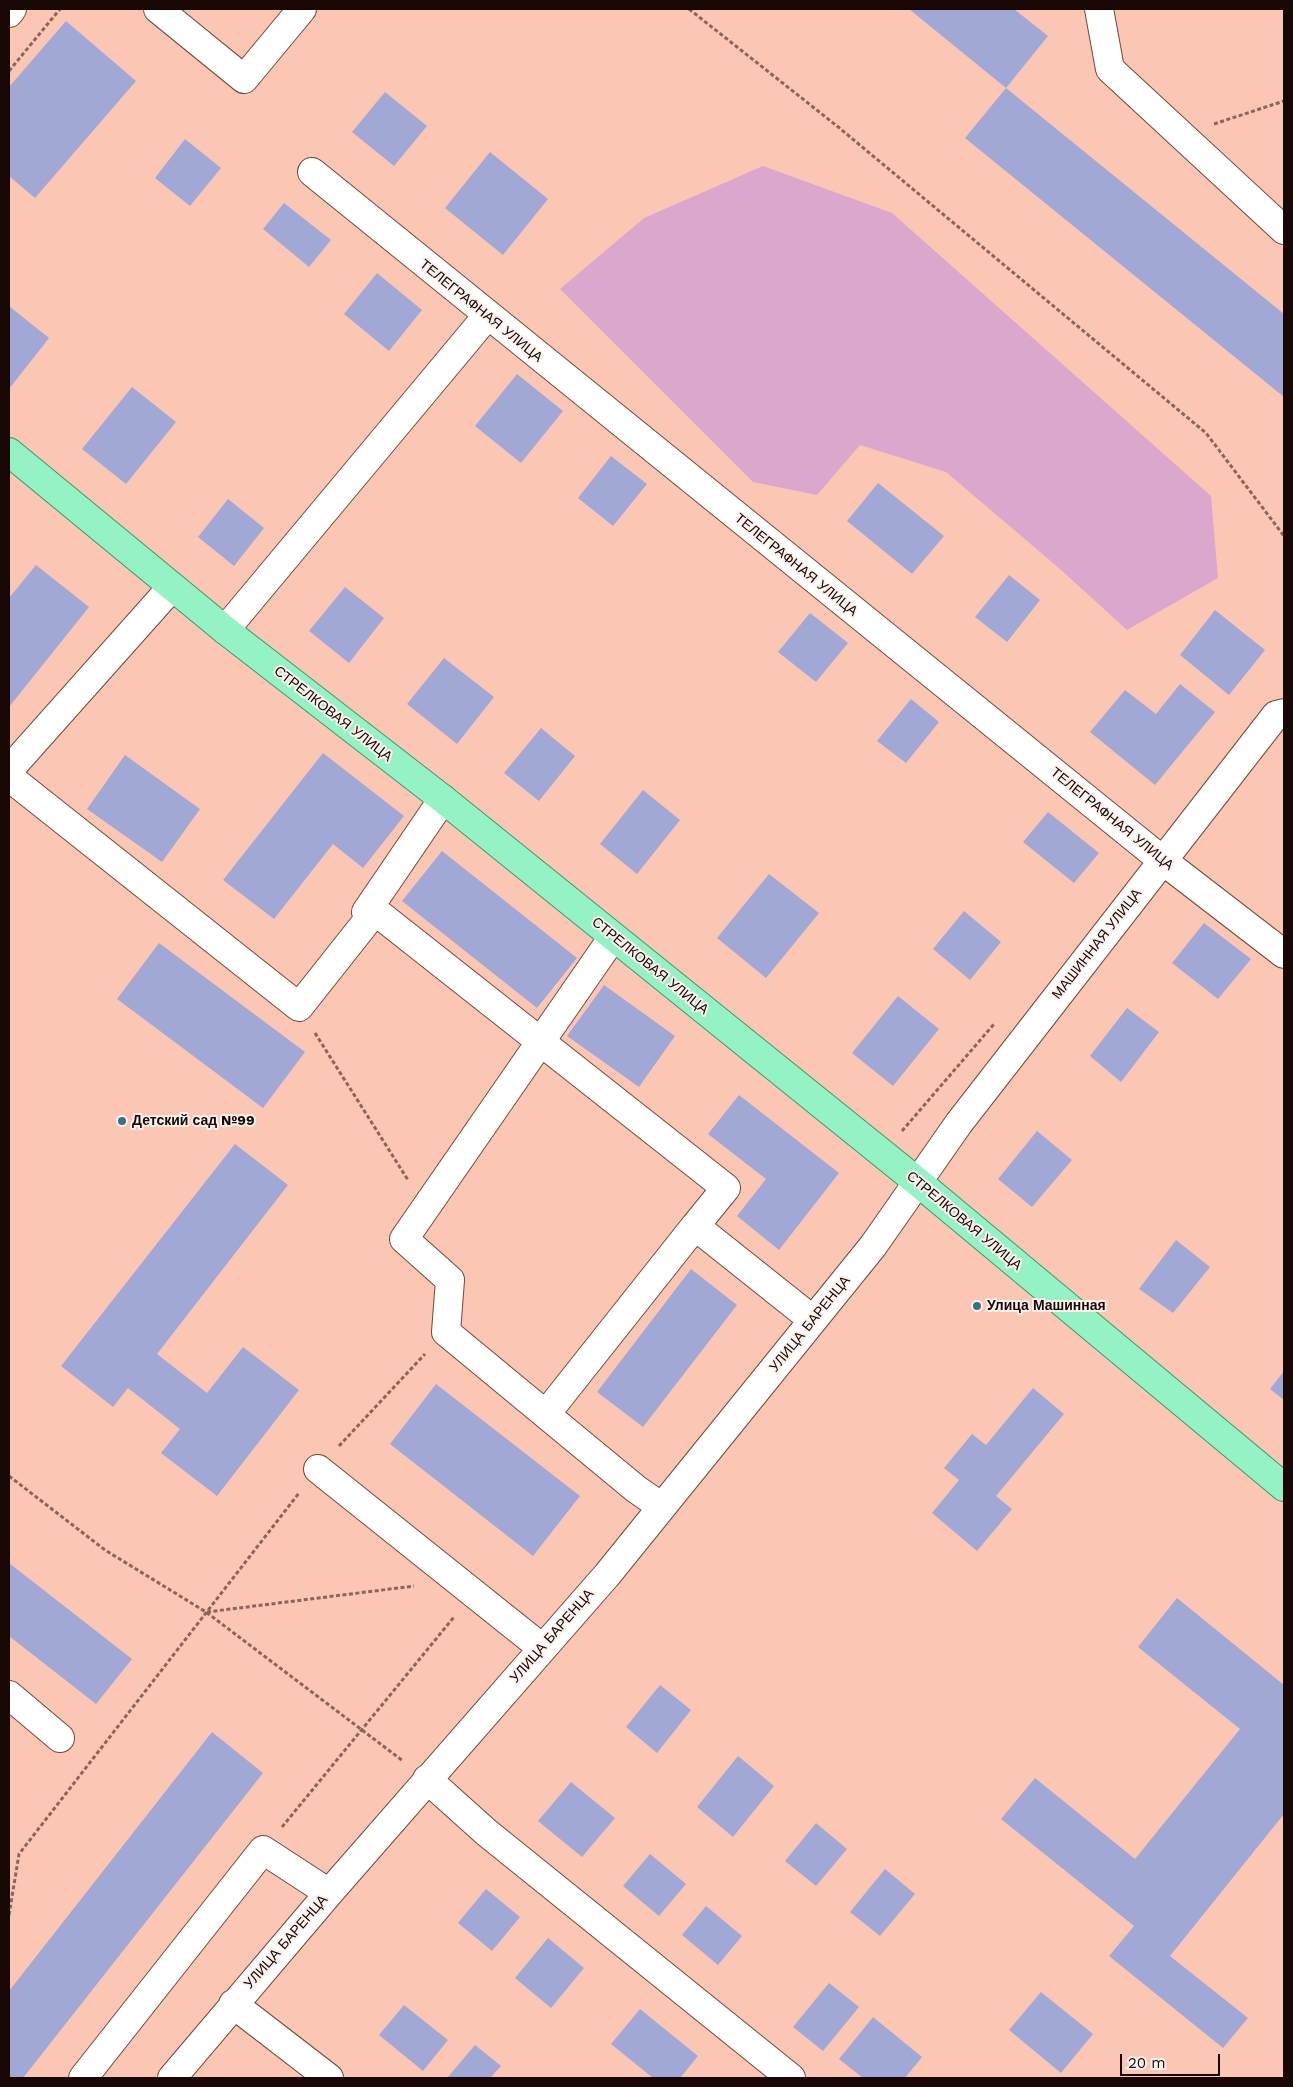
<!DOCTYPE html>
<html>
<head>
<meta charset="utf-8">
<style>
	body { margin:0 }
	#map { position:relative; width:1293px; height:2087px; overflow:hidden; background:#fcc6b5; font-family:"Work Sans",sans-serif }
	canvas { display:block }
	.frame { position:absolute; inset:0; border:10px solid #180704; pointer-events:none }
	.scale { position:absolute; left:1120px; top:2054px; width:100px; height:22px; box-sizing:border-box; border:2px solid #180704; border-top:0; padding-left:6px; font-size:15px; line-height:18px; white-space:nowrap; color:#180704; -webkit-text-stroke:4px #fef2ef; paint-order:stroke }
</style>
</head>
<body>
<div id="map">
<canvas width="1293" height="2087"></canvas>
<div class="frame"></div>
<div class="scale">20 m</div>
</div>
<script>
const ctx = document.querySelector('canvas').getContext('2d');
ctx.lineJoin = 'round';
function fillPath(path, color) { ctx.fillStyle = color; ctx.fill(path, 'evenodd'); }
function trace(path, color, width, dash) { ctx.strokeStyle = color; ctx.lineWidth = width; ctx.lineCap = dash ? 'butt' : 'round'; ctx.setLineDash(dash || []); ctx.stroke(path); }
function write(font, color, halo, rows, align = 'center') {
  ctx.font = font + ' "Work Sans",sans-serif'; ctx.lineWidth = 4; ctx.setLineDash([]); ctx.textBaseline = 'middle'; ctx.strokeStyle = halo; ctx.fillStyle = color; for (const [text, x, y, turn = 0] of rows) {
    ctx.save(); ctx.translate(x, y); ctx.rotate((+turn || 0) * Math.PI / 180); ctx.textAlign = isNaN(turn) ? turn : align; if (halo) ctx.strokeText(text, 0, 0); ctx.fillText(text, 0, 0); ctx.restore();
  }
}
fillPath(new Path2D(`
	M 763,166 L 892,213 L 1211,496 L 1218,578 L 1127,630 L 1060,569 L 946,472 L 860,445 L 817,495 L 753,482 L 560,289 L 644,218 Z`), '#dca7cc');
fillPath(new Path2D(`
	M 909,9 L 1014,9 L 1048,36 L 1006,88 Z
	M 66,21 L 136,81 L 35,198 L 9,176 L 9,87 Z
	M 1006,88 L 1284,314 L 1284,397 L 965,138 Z
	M 385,92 L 427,126 L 394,166 L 352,132 Z
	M 185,139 L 221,168 L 190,206 L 155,178 Z
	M 490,152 L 548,199 L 503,255 L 445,208 Z
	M 284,203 L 331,240 L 309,267 L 263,229 Z
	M 377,273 L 422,310 L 389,351 L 344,314 Z
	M 9,306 L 49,338 L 9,389 Z
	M 517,374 L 563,411 L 521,463 L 475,426 Z
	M 132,387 L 176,422 L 126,484 L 82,449 Z
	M 611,456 L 647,484 L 613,526 L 578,498 Z
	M 878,483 L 944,536 L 912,574 L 847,521 Z
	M 228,499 L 264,528 L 234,566 L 198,537 Z
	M 36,565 L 89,607 L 9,707 L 9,598 Z
	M 1009,575 L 1040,600 L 1007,642 L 975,617 Z
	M 345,587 L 384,618 L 349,663 L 309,631 Z
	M 1215,610 L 1265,650 L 1229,695 L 1180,655 Z
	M 810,613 L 848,643 L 816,682 L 778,652 Z
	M 444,658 L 494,697 L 457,744 L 407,704 Z
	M 1180,684 L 1215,712 L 1155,785 L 1090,732 L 1125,690 L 1156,714 Z
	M 911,699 L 939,722 L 906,763 L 877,741 Z
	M 541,728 L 575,756 L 539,801 L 504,773 Z
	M 323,753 L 404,816 L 363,868 L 333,844 L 274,919 L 223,880 Z
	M 125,755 L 200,809 L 162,862 L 87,809 Z
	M 643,790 L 680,820 L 637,874 L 600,844 Z
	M 1048,812 L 1099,853 L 1074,883 L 1023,842 Z
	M 442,851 L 577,958 L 537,1008 L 402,901 Z
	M 769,874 L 819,913 L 766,978 L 717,938 Z
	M 964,911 L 1001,942 L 970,980 L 933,949 Z
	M 1204,923 L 1251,959 L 1218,999 L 1172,963 Z
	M 159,943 L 305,1052 L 263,1108 L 117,999 Z
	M 604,985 L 675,1036 L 639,1087 L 567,1036 Z
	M 898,996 L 939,1029 L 893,1086 L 852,1053 Z
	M 1127,1008 L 1159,1032 L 1121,1082 L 1090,1056 Z
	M 739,1095 L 839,1173 L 779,1250 L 737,1216 L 766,1179 L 708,1134 Z
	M 1037,1131 L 1072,1160 L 1032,1207 L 998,1179 Z
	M 235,1144 L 288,1185 L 157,1354 L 207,1393 L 243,1347 L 299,1390 L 217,1496 L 161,1453 L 180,1429 L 128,1388 L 113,1407 L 61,1366 Z
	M 1176,1240 L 1210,1267 L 1173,1313 L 1139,1289 Z
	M 691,1269 L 737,1305 L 643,1427 L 597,1392 Z
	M 1284,1371 L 1284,1400 L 1270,1389 Z
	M 436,1384 L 580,1496 L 533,1556 L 390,1444 Z
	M 1033,1388 L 1064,1414 L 996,1496 L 1012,1509 L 977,1551 L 932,1513 L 959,1480 L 944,1468 L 972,1434 L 986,1445 Z
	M 9,1563 L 132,1659 L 96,1704 L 9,1636 Z
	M 1177,1598 L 1284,1685 L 1284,1814 L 1170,1956 L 1248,2018 L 1223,2048 L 1109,1956 L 1134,1926 L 1001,1819 L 1035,1778 L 1135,1859 L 1240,1729 L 1138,1647 Z
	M 660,1685 L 691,1710 L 657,1753 L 626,1727 Z
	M 212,1732 L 263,1773 L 23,2078 L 9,2078 L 9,1991 Z
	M 738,1756 L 774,1786 L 733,1837 L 697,1807 Z
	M 571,1782 L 615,1818 L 582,1857 L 538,1821 Z
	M 816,1823 L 847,1849 L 816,1886 L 785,1861 Z
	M 650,1854 L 686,1884 L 659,1916 L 623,1886 Z
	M 885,1869 L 915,1894 L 880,1936 L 850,1912 Z
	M 486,1889 L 520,1917 L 492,1951 L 458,1923 Z
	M 706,1906 L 742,1936 L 718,1965 L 682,1935 Z
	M 548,1938 L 584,1968 L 551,2008 L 515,1978 Z
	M 829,1983 L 859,2007 L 823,2051 L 793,2027 Z
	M 1041,1992 L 1093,2034 L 1061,2073 L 1009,2030 Z
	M 404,2005 L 448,2040 L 423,2071 L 379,2035 Z
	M 640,2009 L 698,2056 L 680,2078 L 653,2078 L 611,2044 Z
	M 873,2017 L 922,2057 L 905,2078 L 863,2078 L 839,2059 Z
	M 475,2045 L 501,2066 L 490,2078 L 447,2078 Z`), '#a1a8d6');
const minor = new Path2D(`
	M 158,9 L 244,79 L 302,9
	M 1099,9 L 1110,69 L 1284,230
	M 9,13 L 12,9
	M 312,172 L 1162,860 L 1284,954
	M 225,630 L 487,316
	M 9,770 L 172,587
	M 9,777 L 299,1007 L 375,911 L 726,1188 L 695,1226
	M 366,912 L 443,799
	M 613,937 L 404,1239 L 450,1280 L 446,1332 L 636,1489 L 662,1507
	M 546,1414 L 695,1226 L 813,1320
	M 318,1469 L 542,1648
	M 9,1695 L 60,1738
	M 427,1779 L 486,1832 L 791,2078
	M 233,2004 L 329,2078
	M 83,2078 L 263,1850 L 329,1893
	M 172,2078 L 329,1893 L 607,1575 L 662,1507 L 873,1246 L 959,1123 L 1276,715 L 1284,713`);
const major = new Path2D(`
	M 9,452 L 225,630 L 443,799 L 919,1183 L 1284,1487`);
trace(minor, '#75483a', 30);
trace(major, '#3a9a67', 30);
trace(new Path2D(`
	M 689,9 L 837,126 L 1206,433 L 1284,536
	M 9,71 L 60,9
	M 1214,124 L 1284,101
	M 315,1033 L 408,1180
	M 902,1131 L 994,1024
	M 339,1446 L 425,1354
	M 9,1476 L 105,1550 L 206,1612 L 403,1761
	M 207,1612 L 414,1586
	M 282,1827 L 454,1617
	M 9,1915 L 19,1854 L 299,1493`), '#89655b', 3, [4, 2.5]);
trace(minor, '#fff', 28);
trace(major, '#94f2c4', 28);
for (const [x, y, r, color] of [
	[122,1121,5,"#317485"],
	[977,1306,5,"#317485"]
]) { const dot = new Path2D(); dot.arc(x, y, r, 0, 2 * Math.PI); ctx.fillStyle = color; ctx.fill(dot); trace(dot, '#fef2ef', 2); }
write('14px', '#180704', '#fef2ef', [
	["ТЕЛЕГРАФНАЯ УЛИЦА",481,311,39],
	["ТЕЛЕГРАФНАЯ УЛИЦА",796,565,39],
	["СТРЕЛКОВАЯ УЛИЦА",333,714,38],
	["ТЕЛЕГРАФНАЯ УЛИЦА",1112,819,39],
	["МАШИННАЯ УЛИЦА",1097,944,-52],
	["СТРЕЛКОВАЯ УЛИЦА",650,966,39],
	["СТРЕЛКОВАЯ УЛИЦА",964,1221,40],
	["УЛИЦА БАРЕНЦА",810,1324,-51],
	["УЛИЦА БАРЕНЦА",552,1636,-49],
	["УЛИЦА БАРЕНЦА",286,1942,-49]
]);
write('bold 14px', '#180704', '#fef2ef', [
	["Детский сад №99",132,1121],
	["Улица Машинная",987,1306]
], 'left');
</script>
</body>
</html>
